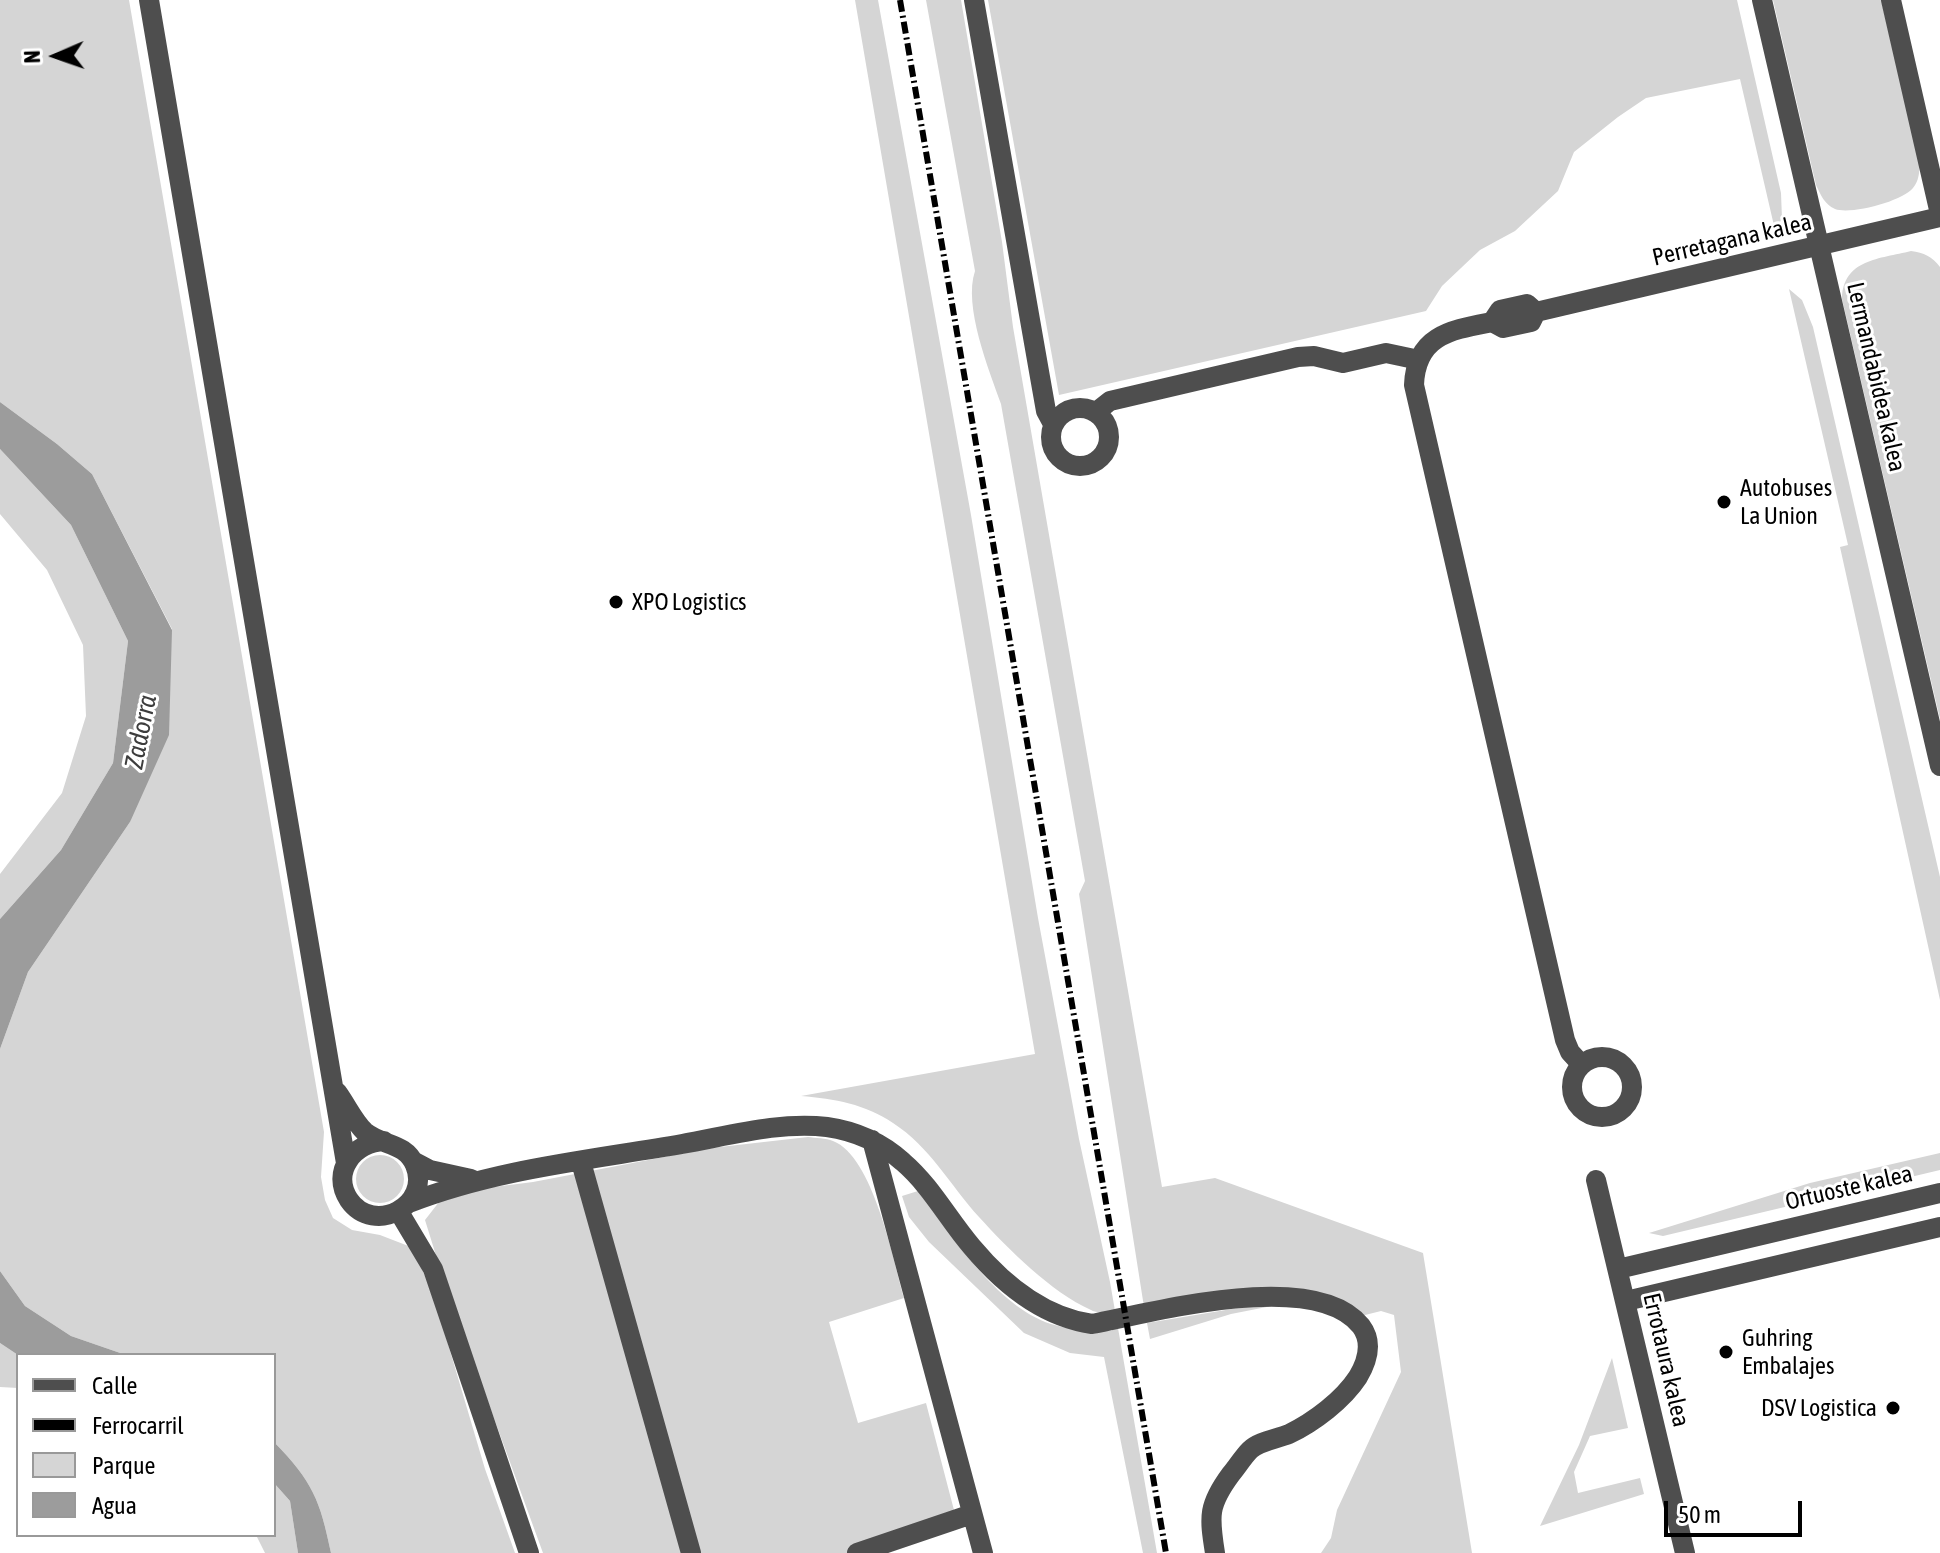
<!DOCTYPE html>
<html>
<head>
<meta charset="utf-8">
<style>
	body { margin:0 }
	#map { position:relative; width:1940px; height:1553px; overflow:hidden; background:#fff; font-family:"Asap Condensed",sans-serif }
	canvas { display:block }
	.legend { position:absolute; left:16px; top:1353px; width:260px; height:184px; box-sizing:border-box; background:#fff; border:2px solid #999; margin:0; padding:10px 14px; list-style:none; font-size:24px; color:#000 }
	.legend li { display:flex; align-items:center; gap:16px; height:40px }
	.legend b { width:40px; border:2px solid #999 }
	.north { position:absolute; left:16px; top:16px; width:80px; height:80px; -webkit-text-stroke:6px #fff; paint-order:stroke; rotate:268deg; font-size:22px; font-weight:700; line-height:32px; text-align:center; color:#000 }
	.north::after { content:''; display:block; margin:auto; width:28px; height:36px; background:#000; clip-path:polygon(50% 0,100% 100%,50% 72%,0 100%) }
	.scale { position:absolute; left:1664px; top:1501px; width:138px; height:36px; box-sizing:border-box; border:4px solid #000; border-top:0; padding-left:10px; font-size:24px; line-height:28px; white-space:nowrap; color:#000; -webkit-text-stroke:6px #fff; paint-order:stroke }
</style>
</head>
<body>
<div id="map">
<canvas width="1940" height="1553"></canvas>
<ul class="legend">
<li><b style="height:10px;background:#4e4e4e"></b>Calle</li>
<li><b style="height:10px;background:#000"></b>Ferrocarril</li>
<li><b style="height:22px;background:#d5d5d5"></b>Parque</li>
<li><b style="height:22px;background:#9c9c9c"></b>Agua</li>
</ul>
<div class="north">N</div>
<div class="scale">50 m</div>
</div>
<script>
const ctx = document.querySelector('canvas').getContext('2d');
ctx.lineJoin = 'round';
function fillPath(path, color) { ctx.fillStyle = color; ctx.fill(path, 'evenodd'); }
function trace(path, color, width, dash) { ctx.strokeStyle = color; ctx.lineWidth = width; ctx.lineCap = dash ? 'butt' : 'round'; ctx.setLineDash(dash || []); ctx.stroke(path); }
function write(font, color, halo, rows, align = 'center') {
  ctx.font = font + ' "Asap Condensed",sans-serif'; ctx.lineWidth = 6; ctx.setLineDash([]); ctx.textBaseline = 'middle'; ctx.strokeStyle = halo; ctx.fillStyle = color; for (const [text, x, y, turn = 0] of rows) {
    ctx.save(); ctx.translate(x, y); ctx.rotate((+turn || 0) * Math.PI / 180); ctx.textAlign = isNaN(turn) ? turn : align; if (halo) ctx.strokeText(text, 0, 0); ctx.fillText(text, 0, 0); ctx.restore();
  }
}
fillPath(new Path2D(`
	M 0,0 L 129,0 L 324,1132 L 321,1177 L 325,1200 L 333,1218 L 352,1230 L 380,1235 L 411,1247 L 432,1290 L 485,1469 L 515,1553 L 331,1553 C 320,1500 313,1482 274,1442 L 274,1355 L 126,1355 L 71,1336 L 25,1306 L 0,1271 L 0,1049 L 28,972 L 130,822 L 172,629 L 92,474 L 57,444 L 0,402 Z
	M 855,0 L 878,0 L 971,515 L 1038,918 L 1079,1139 L 1110,1282 L 1157,1553 L 1143,1553 L 1104,1357 L 1070,1353 L 1024,1333 L 929,1242 L 909,1217 L 902,1196 L 918,1191 C 952,1235 996,1306 1051,1324 C 1071,1330 1091,1331 1112,1331 L 1109,1311 C 1102,1312 1096,1313 1091,1310 C 1051,1292 1008,1249 979,1217 C 950,1185 930,1147 893,1123 C 865,1104 835,1099 801,1096 L 1035,1054 Z
	M 926,0 L 961,0 L 1002,242 L 1013,327 L 1162,1187 L 1215,1178 L 1423,1253 L 1472,1553 L 1321,1553 L 1331,1538 L 1337,1510 L 1401,1372 L 1394,1315 L 1381,1311 L 1361,1316 L 1344,1305 L 1144,1307 L 1079,894 L 1085,881 L 1001,404 C 989,370 963,306 975,271 Z
	M 988,0 L 1737,0 L 1781,193 L 1782,219 L 1775,230 L 1740,79 L 1646,98 L 1618,117 L 1574,152 L 1558,191 L 1515,231 L 1480,250 L 1442,286 L 1426,311 L 1059,395 Z
	M 1773,0 L 1881,0 L 1920,164 C 1919,173 1919,181 1913,188 C 1903,201 1851,215 1835,209 C 1824,204 1821,195 1816,185 Z
	M 1911,251 C 1924,253 1932,256 1940,267 L 1940,719 L 1842,299 C 1843,259 1880,259 1911,251 Z
	M 1789,289 L 1802,300 L 1813,327 L 1940,877 L 1940,1000 L 1840,547 L 1848,545 Z
	M 0,449 L 71,525 L 128,641 L 113,763 L 61,850 L 0,919 L 0,874 L 62,793 L 86,716 L 83,645 L 47,570 L 0,514 Z
	M 808,1137 C 815,1138 826,1138 833,1141 C 873,1156 893,1259 904,1298 L 829,1322 L 858,1423 L 926,1403 L 955,1514 L 866,1553 L 543,1553 L 443,1278 L 425,1220 L 446,1193 L 533,1182 L 711,1148 Z
	M 1940,1153 L 1940,1170 L 1663,1236 L 1649,1233 L 1810,1183 Z
	M356 1179a24 24 0 1 1 48 0a24 24 0 1 1-48 0Z
	M 1268,1303 L 1282,1304 L 1231,1314 L 1150,1339 L 1147,1323 Z
	M 0,1343 L 18,1355 L 18,1388 L 0,1387 Z
	M 1612,1358 L 1628,1428 L 1590,1436 L 1574,1472 L 1578,1493 L 1640,1478 L 1644,1494 L 1540,1526 L 1579,1445 Z
	M 274,1483 L 290,1501 L 298,1553 L 265,1553 L 256,1535 L 274,1535 Z`), '#d5d5d5');
fillPath(new Path2D(`
	M 0,402 L 57,444 L 92,474 L 172,630 L 169,735 L 130,822 L 28,972 L 0,1049 L 0,919 L 61,850 L 113,763 L 128,641 L 71,525 L 0,449 Z
	M 0,1271 L 25,1306 L 71,1336 L 126,1355 L 18,1355 L 0,1343 Z
	M 274,1442 C 313,1482 320,1500 331,1553 L 298,1553 L 290,1501 L 274,1483 Z`), '#9c9c9c');
trace(new Path2D(`
	M 149,0 L 346,1163
	M 974,0 L 1040,377 L 1046,411 L 1053,424
	M 1762,0 L 1940,766
	M 1891,0 L 1940,214
	M 1536,312 L 1531,322 L 1503,328 L 1492,322 C 1451,330 1416,335 1414,385 L 1565,1040 L 1570,1052 L 1581,1064
	M 1536,312 L 1940,217
	M 1492,322 L 1500,310 L 1527,304 L 1536,312
	M1051 437a29 29 0 1 1 58 0a29 29 0 1 1-58 0Z
	M 1096,412 L 1110,401 L 1298,357 L 1314,356 L 1343,363 L 1386,353 L 1419,360
	M1572 1087a30 30 0 1 1 60 0a30 30 0 1 1-60 0Z
	M 337,1092 C 346,1104 354,1122 365,1132 C 382,1146 405,1142 415,1165 C 432,1205 374,1236 349,1200 C 330,1171 355,1142 384,1141
	M 872,1140 L 983,1553
	M 413,1161 L 430,1170 L 471,1179
	M 581,1162 L 691,1553
	M 1596,1180 L 1685,1553
	M 409,1203 C 496,1169 590,1160 682,1144 C 728,1136 780,1121 827,1127 C 855,1131 882,1143 903,1162 C 931,1186 948,1219 972,1247 C 1003,1284 1043,1317 1092,1324 C 1155,1312 1315,1268 1361,1326 C 1373,1342 1368,1360 1358,1377 C 1343,1400 1314,1422 1289,1434 C 1277,1439 1259,1441 1250,1450 C 1243,1457 1237,1467 1231,1474 C 1208,1505 1209,1516 1215,1553
	M 399,1212 L 433,1269 L 529,1553
	M 1618,1269 L 1940,1193
	M 1626,1301 L 1940,1227
	M 857,1553 L 972,1514`), '#4e4e4e', 20);
trace(new Path2D(`
	M 900,0 L 1166,1553`), '#000', 6, [12, 4, 2, 4]);
for (const [x, y, r, color] of [
	[1724,502,8,"#000"],
	[616,602,8,"#000"],
	[1726,1352,8,"#000"],
	[1893,1408,8,"#000"]
]) { const dot = new Path2D(); dot.arc(x, y, r, 0, 2 * Math.PI); ctx.fillStyle = color; ctx.fill(dot); trace(dot, '#fff', 3); }
write('24px', '#000', '#fff', [
	["Perretagana kalea",1732,240,-13],
	["Lermandabidea kalea",1876,377,77],
	["Ortuoste kalea",1849,1188,-13],
	["Errotaura kalea",1666,1360,77]
]);
write('24px', '#000', '#fff', [
	["Autobuses",1740,488],
	["La Union",1740,516],
	["XPO Logistics",632,602],
	["Guhring",1742,1338],
	["Embalajes",1742,1366],
	["DSV Logistica",1877,1408,"right"]
], 'left');
write('italic 26px', '#3d3d3d', '#fff', [
	["Zadorra",141,732,-79]
]);
</script>
</body>
</html>
